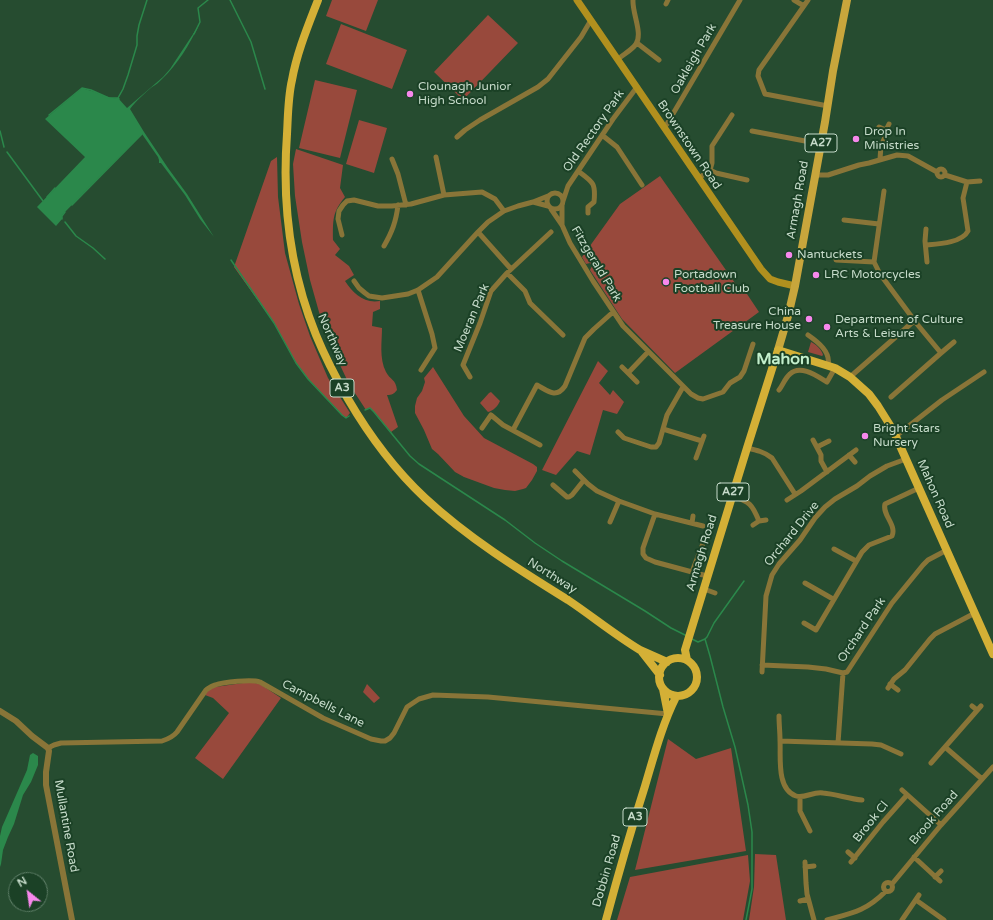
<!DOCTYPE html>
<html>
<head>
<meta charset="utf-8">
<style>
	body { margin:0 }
	#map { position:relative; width:993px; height:920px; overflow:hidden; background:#264c30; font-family:"Varela Round",sans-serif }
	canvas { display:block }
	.north { position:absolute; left:8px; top:872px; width:40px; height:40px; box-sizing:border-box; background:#1b4126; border:1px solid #5f7f68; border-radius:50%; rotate:330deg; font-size:11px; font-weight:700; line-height:16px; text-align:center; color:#c6dbca }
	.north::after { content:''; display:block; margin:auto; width:14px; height:18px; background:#f788ec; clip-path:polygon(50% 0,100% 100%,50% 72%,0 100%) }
</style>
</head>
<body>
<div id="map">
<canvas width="993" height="920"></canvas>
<div class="north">N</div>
</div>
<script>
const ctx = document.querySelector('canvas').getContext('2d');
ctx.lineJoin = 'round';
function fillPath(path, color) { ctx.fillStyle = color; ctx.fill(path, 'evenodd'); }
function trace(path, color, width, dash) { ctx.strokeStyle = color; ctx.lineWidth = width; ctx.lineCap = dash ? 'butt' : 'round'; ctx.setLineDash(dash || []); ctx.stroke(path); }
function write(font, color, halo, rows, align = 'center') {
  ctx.font = font + ' "Varela Round",sans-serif'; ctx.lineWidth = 4; ctx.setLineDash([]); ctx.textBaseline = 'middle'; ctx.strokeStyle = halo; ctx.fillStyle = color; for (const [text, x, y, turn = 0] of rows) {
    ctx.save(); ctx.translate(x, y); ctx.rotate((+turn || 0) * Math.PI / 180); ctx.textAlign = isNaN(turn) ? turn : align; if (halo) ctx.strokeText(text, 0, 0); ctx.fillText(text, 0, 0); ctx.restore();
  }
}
fillPath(new Path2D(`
	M 332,0 L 378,0 L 366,31 L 326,16 Z
	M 488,15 L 518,43 L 463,100 L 434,72 Z
	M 341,24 L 407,50 L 392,89 L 326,64 Z
	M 315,80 L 357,90 L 340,158 L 299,148 Z
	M 359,120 L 387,128 L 374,173 L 346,164 Z
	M 296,149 L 343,165 L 340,188 L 345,197 C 332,212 333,221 333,240 L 340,249 L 335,255 L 349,266 L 354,275 L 345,281 C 353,293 364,304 380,301 L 380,309 L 373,312 L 372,326 L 382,328 C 382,342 379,358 386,372 C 390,380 396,379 397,390 C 394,394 392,395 387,395 L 398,427 L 391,432 L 379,419 L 374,412 L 370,408 L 366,410 L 349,384 L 331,346 L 319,312 L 310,280 L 302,242 L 295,196 L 293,164 Z
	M 277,157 L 278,197 L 285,253 L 299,304 L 310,336 L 328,378 L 350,413 L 346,418 L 342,415 L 308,379 L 296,363 L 274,323 L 234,267 L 271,161 Z
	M 660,176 L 742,293 L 747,294 L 759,312 L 675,373 L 622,319 L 590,270 L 592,266 L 590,263 L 586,264 L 582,257 L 620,204 Z
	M 811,342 C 816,344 822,350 823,355 L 822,356 L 808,352 Z
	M 598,361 L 608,371 L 599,383 L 610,395 L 613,390 L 624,402 L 617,414 L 603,410 L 590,455 L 577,451 L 556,475 L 542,470 Z
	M 433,367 L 464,416 L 484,438 L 533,464 L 537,467 L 537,471 L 532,480 L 526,488 L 523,489 L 515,491 L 505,490 L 494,488 L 464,477 L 455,472 L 438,454 L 432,449 L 424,430 L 415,413 L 415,406 L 417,398 L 422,391 L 425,382 L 424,378 Z
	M 491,392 L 500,401 C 498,406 493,411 488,412 L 480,403 L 489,393 Z
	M 250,682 L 260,684 L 281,698 L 223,779 L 195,758 L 229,713 L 213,698 L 205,695 L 208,690 L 215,687 Z
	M 367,684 L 380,698 L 374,703 L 363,692 Z
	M 668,739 L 696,759 L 731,748 L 746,851 L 635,870 Z
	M 755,854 L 776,855 L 786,920 L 749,920 L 754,887 Z
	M 748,855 L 750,881 L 743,920 L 617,920 L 630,877 Z`), '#98493c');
fillPath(new Path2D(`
	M 199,25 C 189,45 178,64 162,79 C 159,82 156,85 152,87 C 145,93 136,101 130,109 L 144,132 L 168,168 L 187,194 L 214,237 L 200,219 L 185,195 L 161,163 L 159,163 L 159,160 L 158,157 L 142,134 L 63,214 L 62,216 L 62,219 L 56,226 L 37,207 L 85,157 L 45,119 L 82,88 C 85,89 88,90 92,91 C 101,94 109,99 118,98 L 127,108 L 163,77 L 170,69 Z
	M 33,753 L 38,756 L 38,765 L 31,782 L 23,795 L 14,824 L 8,837 L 3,850 L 1,864 L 0,867 L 0,836 L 2,827 L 6,818 L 27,770 L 30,755 Z`), '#2b884b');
trace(new Path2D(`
	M 230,0 L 251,42 L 265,89
	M 194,34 L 200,22 L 198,8 L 208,0
	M 119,99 L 118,98 L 123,89 L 128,75 L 137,45 L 137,36 L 139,25 L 147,0
	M 49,115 L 82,88 L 91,90 L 109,98 L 118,98
	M 0,131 L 4,147
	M 7,152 L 43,201
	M 47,197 L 55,188
	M 72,205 L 142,134
	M 62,219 L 62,216 L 65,212
	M 65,222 L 76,236 L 93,248 L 105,259
	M 231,260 L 274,323 L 296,363 L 308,379 L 342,415 L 346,418 L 349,416
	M 365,410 L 370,408 L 374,412 L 410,456 L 419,464 L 505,520 L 535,543 L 562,561 L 645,611 L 671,628 L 687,636
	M 692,639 L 698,642 L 705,639 L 707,637 L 714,623 L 744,581
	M 705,639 L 710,656 L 723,707 L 735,747 L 748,805 L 752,832 L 752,889 L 746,920`), '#2b884b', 1.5);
trace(new Path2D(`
	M 794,0 L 804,6
	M 808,0 L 759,70 L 758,76 L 765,94 L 828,106
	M 666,4 L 668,0
	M 637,43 L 659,60
	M 618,59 C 624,54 632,50 636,44 C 643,33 632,13 633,0
	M 664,127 L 667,124 L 740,0
	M 879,127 L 886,130
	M 752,131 L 821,144
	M 602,135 L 617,147 L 642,185
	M 457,137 L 465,130 L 480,120 L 538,87 L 548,79 L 581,37 L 591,20
	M 436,157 L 444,195
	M 392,159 L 398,174 L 406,205
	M 880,159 L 881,146 L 885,137 L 886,130 L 889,124
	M937 173a4 4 0 1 1 8 0a4 4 0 1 1-8 0Z
	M 710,170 L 716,173 L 747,180
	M 578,171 C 593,182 596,183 594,202 L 588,207 L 588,213
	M 815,175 L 828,175 L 859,165 L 869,163 L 897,155 L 908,156 L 937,172
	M 945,175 L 967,182 L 980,181
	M 699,178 L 710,170 L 712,163 L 712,146 L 732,115
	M 884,191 L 874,262 L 880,274 L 917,324 L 941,353
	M547 201a8 8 0 1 1 16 0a8 8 0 1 1-16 0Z
	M 563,201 L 568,186 L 613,119 L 637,87
	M 533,202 L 548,206
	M 551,209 L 562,225 L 570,243 L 593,281 L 623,326 L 691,394 L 698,398 L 703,399 L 723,392 L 730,383 L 740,377 L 744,371 L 753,344
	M 844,220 L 879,224
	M 562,225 L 562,205
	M 926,229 L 925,241 L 927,262
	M 478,232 L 511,269
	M 342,235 L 338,219 L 339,211 L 343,205 L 347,201 L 354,200 L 378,206 L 392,206 L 411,204 L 444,195 L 482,192 L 495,199 L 504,211
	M 926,245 C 937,244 962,243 968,231 L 963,198 L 967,182
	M 384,246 C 392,232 396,222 398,205
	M 836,260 L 874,262
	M 507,273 L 525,291 L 530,303 L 563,335
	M 354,281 L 359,288 L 365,293 L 369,296 L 382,298 L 408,294 L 418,290 L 437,277 L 478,232 L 488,222 L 504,211 L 518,206 L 533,202 L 548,196
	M 418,290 L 432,334 L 435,348 L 421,370
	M 808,335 C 818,342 831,352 828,365
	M 622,367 L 637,382
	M 628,373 L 648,352
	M 470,377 L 463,365 L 480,323 L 491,291 L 507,273 L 551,232
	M 850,377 L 914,321
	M 779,390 C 783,385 785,378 790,374 C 800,364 817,376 827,382 L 835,368
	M 891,397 L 941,353 L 954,342
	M 482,428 L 491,415 L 503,425 L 540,445
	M 663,429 L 702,441
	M 513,430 L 537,385 C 548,391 556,399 565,386 L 585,338 L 594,329 L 613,312
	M 618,432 L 624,438 L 651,447 L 656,447 L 659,443 L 667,415 L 683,387
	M 896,436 L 942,400 L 984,372
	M 813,440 L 821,455 L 821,461 L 827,472
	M 817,447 L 829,441
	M 747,448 C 756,450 765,452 772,458 L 795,494
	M 849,455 L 855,462
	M 696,458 L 704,436
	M 575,471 L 588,484 L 597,491 L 619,501 L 655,514 L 703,526
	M 553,485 L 567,497 L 569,497 L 572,495 L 584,480
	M 732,496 C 750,502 752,504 759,521
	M 787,500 L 801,491 L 856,450
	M 655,514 L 643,548 L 643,554 L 646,558 L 655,562 L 707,576
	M 610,522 L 619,501
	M 692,523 L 693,516
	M 753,525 L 759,521 L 766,520
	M 834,549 L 856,561
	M 692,572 L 704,541
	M 805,583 L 833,599
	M 704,589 L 715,593
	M 804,623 L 816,630 L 862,552 L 869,545 L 892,536 C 897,525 882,515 885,504 L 919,488
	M 762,665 L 808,667 L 826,669 L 843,673
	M 762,672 L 766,596 L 772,575 L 779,564 L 800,540 L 815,518 L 825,507 L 835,499 L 857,486 L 870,476 L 887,466 L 906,459
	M 843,673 L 847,672 L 892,603 L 923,565 L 928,560 L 947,550
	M 890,684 L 898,690
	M 888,688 L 894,679 L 905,670 L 930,639 L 935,634 L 975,613
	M 972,706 L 977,710
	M 779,716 C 779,724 780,732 780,740 C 781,756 776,789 796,796 C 804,799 814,791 823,793 C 836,794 849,799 862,800
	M 780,741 L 872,744 L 881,745 L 901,754
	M 838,743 L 843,673
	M 945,747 L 982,779
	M 48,748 L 54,745 L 61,743 L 162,741 C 168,739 173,737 177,732 L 206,690 C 209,688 211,686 215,685 C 223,682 252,679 260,682 L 323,718 L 371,739 L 381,741 L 385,741 L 390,738 L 394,733 L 407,707 L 419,699 L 433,695 L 488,697 L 668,714
	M 931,763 L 981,706
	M 902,790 L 941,825
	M 800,797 L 800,811 L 810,831
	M 848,852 L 855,858
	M 914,857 L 940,881
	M 805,862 L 806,883 L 807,894 L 814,920
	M 851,862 L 883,822 L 907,795
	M 805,867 L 814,866
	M 935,877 L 941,871
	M883.5 887a4.5 4.5 0 1 1 9 0a4.5 4.5 0 1 1-9 0Z
	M 892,884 L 941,825 L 993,767
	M 916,900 L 944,920
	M 800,901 L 808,899
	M 827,920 C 853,913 866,911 886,891
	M 902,920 L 919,895`), '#897538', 5);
trace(new Path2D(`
	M 0,711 L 16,721 L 32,736 L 48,748 L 49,751 L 46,772 L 46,785 L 72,920`), '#897538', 6);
trace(new Path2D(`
	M 577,0 L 761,269 L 770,279 L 778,282 L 795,286`), '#b1901e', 7);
trace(new Path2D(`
	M 778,350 L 788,316 L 795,286 L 825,122 L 833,71 L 847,0`), '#c8a63c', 8);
trace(new Path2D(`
	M 318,0 C 308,26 297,52 292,80 C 288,97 288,116 287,134 C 282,202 290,271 316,335 C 325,357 336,378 348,399 C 369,435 394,469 425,498 C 468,538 518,569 568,600 C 592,616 615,635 640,650 C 649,654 658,658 667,662
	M 642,652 L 660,675
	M659 677a19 19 0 1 1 38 0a19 19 0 1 1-38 0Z
	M 687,660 L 685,650 L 747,448 L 778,350 L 835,368 L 850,377 L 869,394 L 878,406 L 893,430 L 993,654
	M 663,689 L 668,714
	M 606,920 C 618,875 631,830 645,786 C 654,756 662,725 676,697`), '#d4b036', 8);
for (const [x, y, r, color] of [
	[410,94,4,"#f788ec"],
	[856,139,4,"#f788ec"],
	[789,255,4,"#f788ec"],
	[816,275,4,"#f788ec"],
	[666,282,4,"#f788ec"],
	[809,319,4,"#f788ec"],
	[827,327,4,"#f788ec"],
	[865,436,4,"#f788ec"]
]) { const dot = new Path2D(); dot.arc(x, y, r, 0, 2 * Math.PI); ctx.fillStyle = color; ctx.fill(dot); trace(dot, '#1b4126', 1.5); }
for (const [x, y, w] of [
	[821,143,32],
	[342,388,24],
	[733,492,32],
	[635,817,24]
]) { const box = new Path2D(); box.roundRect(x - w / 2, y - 9, w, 18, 3); ctx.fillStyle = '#1b4126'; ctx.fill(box); trace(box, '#c6dbca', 1); }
write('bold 11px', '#c6dbca', null, [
	["A27",821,143],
	["A3",342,388],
	["A27",733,492],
	["A3",635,817]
]);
write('12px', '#c6dbca', '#1b4126', [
	["Oakleigh Park",694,59,-60],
	["Old Rectory Park",594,131,-55],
	["Brownstown Road",689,145,56],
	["Armagh Road",798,200,-80],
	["Fitzgerald Park",596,264,59],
	["Moeran Park",472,318,-67],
	["Northway",332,340,66],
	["Mahon Road",935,494,66],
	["Orchard Drive",792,534,-51],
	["Armagh Road",702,553,-73],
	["Northway",552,576,32],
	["Orchard Park",862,630,-56],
	["Campbells Lane",323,704,27],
	["Brook Road",934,818,-49],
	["Brook Cl",871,822,-51],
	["Mullantine Road",66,826,80],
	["Dobbin Road",607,871,-74]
]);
write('12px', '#c6dbca', '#1b4126', [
	["Clounagh Junior",418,87],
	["High School",418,101],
	["Drop In",864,132],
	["Ministries",864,146],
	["Nantuckets",797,255],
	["Portadown",674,275],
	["Football Club",674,289],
	["LRC Motorcycles",824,275],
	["China",801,312,"right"],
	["Treasure House",801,326,"right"],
	["Department of Culture",835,320],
	["Arts & Leisure",835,334],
	["Bright Stars",873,429],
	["Nursery",873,443]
], 'left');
write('bold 16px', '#c3efcc', '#1b4126', [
	["Mahon",783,360]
]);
</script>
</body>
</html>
